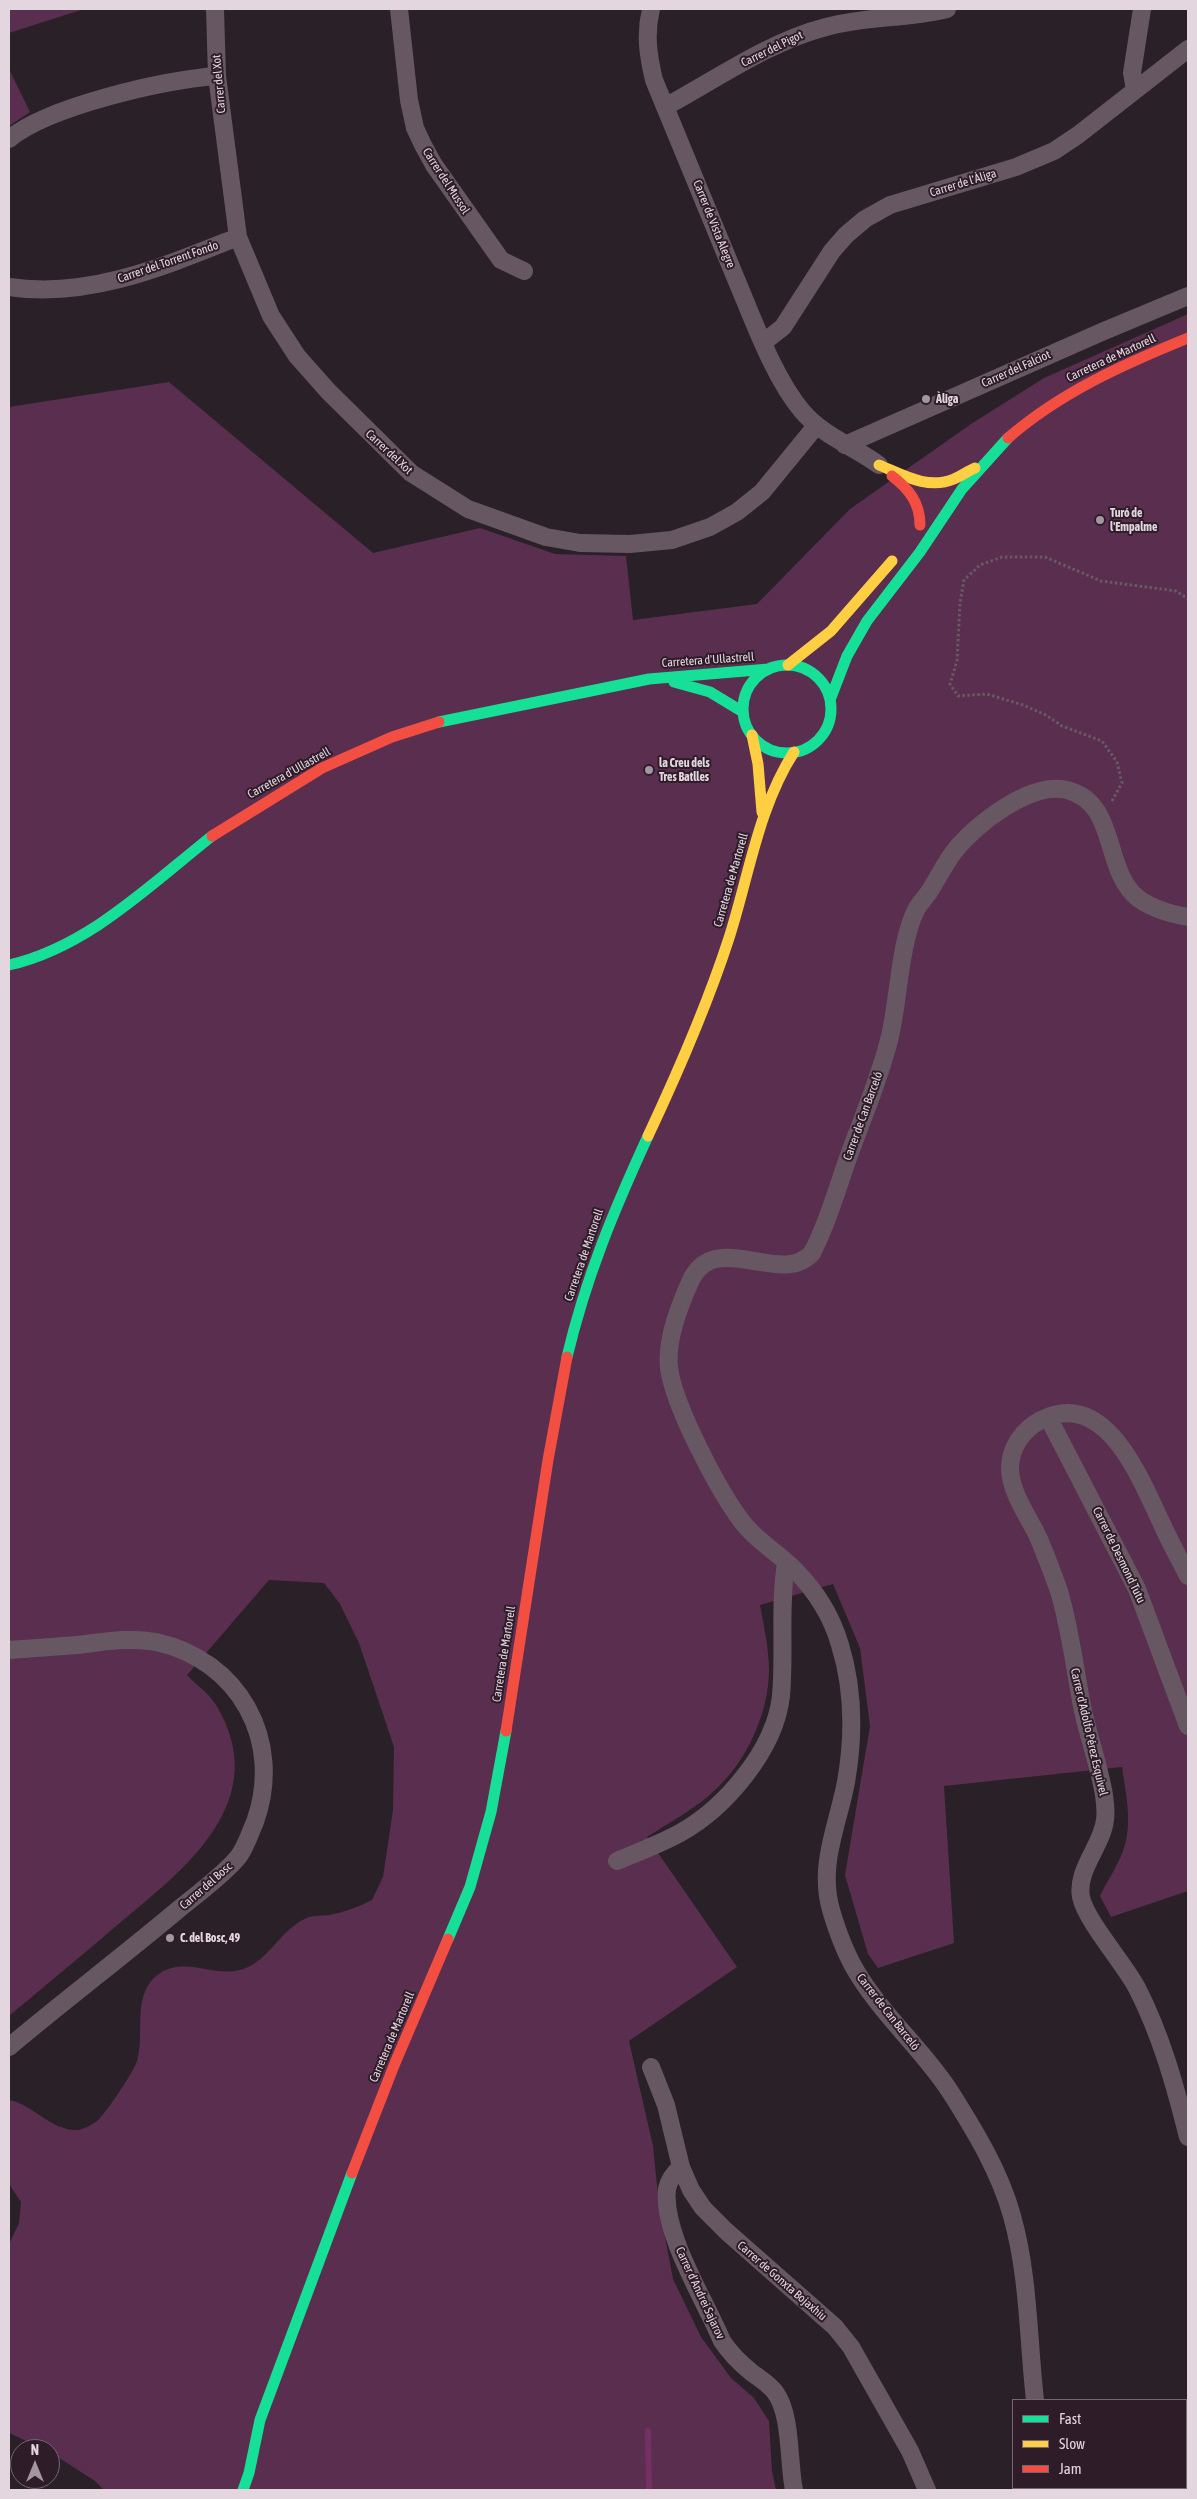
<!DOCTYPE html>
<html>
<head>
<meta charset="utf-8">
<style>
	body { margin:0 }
	#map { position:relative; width:1197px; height:2499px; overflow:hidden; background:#2a2027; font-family:"Asap Condensed",sans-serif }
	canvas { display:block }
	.frame { position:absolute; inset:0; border:10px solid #e3d6df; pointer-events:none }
	.legend { position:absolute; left:1012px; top:2399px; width:175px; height:90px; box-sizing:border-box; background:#2e1c29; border:1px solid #766672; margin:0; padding:6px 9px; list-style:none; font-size:15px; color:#e3d6df }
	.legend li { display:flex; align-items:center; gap:10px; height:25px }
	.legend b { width:25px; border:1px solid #766672 }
	.north { position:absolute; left:10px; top:2439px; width:50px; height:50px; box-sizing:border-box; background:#2e1c29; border:1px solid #766672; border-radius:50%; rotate:0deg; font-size:14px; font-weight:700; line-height:20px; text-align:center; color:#e3d6df }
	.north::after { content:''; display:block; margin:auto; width:18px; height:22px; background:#a2969f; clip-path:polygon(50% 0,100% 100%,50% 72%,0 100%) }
</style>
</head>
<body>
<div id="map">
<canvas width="1197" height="2499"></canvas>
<div class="frame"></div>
<ul class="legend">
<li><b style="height:6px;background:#16e098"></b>Fast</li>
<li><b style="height:6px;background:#ffcf43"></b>Slow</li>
<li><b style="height:6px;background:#f24e42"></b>Jam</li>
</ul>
<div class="north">N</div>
</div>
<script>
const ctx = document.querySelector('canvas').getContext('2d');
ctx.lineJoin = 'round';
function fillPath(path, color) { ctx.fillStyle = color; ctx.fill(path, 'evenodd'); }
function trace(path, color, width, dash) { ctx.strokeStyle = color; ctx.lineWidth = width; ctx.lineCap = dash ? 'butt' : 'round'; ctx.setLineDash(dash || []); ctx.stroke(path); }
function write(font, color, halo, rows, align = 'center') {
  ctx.font = font + ' "Asap Condensed",sans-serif'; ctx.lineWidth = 4; ctx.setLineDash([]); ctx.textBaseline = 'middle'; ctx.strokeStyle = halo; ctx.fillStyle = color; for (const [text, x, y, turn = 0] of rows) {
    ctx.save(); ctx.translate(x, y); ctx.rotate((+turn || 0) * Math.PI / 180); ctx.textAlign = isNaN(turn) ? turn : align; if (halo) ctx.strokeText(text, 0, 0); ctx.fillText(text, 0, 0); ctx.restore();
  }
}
fillPath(new Path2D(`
	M 9,9 L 84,9 L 9,33 Z
	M 9,69 L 30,112 L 9,126 Z
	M 1188,314 L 1188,1891 L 1111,1917 L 1100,1896 C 1107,1881 1117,1867 1123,1851 C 1133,1824 1126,1795 1122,1767 L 944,1786 L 954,1943 L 878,1968 L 868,1954 L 845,1875 L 870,1726 L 860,1648 L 833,1584 L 760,1605 C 764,1627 769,1648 769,1670 C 769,1712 747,1761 716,1789 C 697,1808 670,1822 647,1837 L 737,1967 L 629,2041 L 653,2146 L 659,2205 L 673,2279 L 701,2337 L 731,2378 L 754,2398 L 769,2421 L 772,2471 L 776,2490 L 104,2490 L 95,2481 L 50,2452 L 50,2449 L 44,2449 L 9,2433 L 9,2244 L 19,2223 L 21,2202 L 9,2184 L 9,2100 C 33,2104 49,2130 77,2130 C 83,2130 96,2123 100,2118 C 109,2108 133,2073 137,2061 C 145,2035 132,1998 155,1977 C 180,1955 207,1975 235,1971 C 267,1967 279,1929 307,1918 C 313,1915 322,1916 329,1915 C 345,1912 358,1907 372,1900 L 383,1877 L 393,1810 L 394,1747 L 359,1643 L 340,1604 L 324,1583 L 269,1580 L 187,1675 C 196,1685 209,1693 216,1705 C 273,1799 188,1867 122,1921 C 85,1953 47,1984 9,2016 L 9,407 L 169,382 L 373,553 L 480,528 L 555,554 L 626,556 L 633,620 L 757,604 L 850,509 L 971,424 L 1044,378 Z`), '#5a2e4e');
trace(new Path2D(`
	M 648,2431 L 649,2490`), '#762f63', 6);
trace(new Path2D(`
	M 1112,801 L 1122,783 L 1117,762 L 1102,741 L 1062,726 L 1046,715 L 1023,705 L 987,694 L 958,696 L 950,684 L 957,661 L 960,603 L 964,580 L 980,565 L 1002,557 L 1045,557 L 1101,581 L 1176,591 L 1188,599`), '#665b63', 3, [2.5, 2.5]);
trace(new Path2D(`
	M 215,9 L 217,76 L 238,237 L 271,316 L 297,356 L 328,391 L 411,473 L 468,509 L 546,537 L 580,543 L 630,544 L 672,540 L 710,527 L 737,512 L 762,492 L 816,426
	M 399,9 L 409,100 L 415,128 L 423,145 L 434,165 L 501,260 L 524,271
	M 651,9 C 645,34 648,55 654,80 C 681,146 709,213 736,279 C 753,319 774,378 802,411 C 823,436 853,446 879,465
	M 1135,90 L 1132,73 L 1142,9
	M 665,107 C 717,79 768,42 826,27 C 865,16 907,19 947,9
	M 9,139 C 49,106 164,80 217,76
	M 9,287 C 89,299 165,266 238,237
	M 764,342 L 783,327 L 832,251 L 846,235 L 865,219 L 890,205 L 1016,167 L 1054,151 L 1078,135 L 1188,49
	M 845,445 L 1104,331 L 1188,296
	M 1048,1417 L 1137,1589 L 1188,1726
	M 1188,1576 C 1179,1558 1169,1540 1161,1522 C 1140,1478 1106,1388 1041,1420 C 1022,1430 1010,1448 1010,1469 C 1011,1494 1029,1517 1039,1539 C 1046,1556 1053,1574 1059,1591 C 1070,1628 1075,1669 1082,1706 C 1088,1736 1099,1765 1104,1795 C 1105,1802 1106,1813 1105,1820 C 1102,1846 1076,1870 1081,1897 C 1086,1921 1124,1963 1137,1988 C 1161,2035 1175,2085 1188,2137
	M 9,1650 C 31,1648 54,1647 77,1645 C 103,1642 130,1637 156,1642 C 239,1660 284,1741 255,1822 C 250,1833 246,1846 239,1856 C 226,1873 196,1895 179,1909 C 123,1956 65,2000 9,2047
	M 617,1861 C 638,1852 660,1844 680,1833 C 725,1808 775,1750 781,1696 C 785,1652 779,1607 786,1563
	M 651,2067 L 666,2105 L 681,2167 L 691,2190 L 703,2208 L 726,2231 L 835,2327 L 851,2347 L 910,2451 L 927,2490
	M 681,2167 C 674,2173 669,2179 667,2189 C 662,2233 705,2300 722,2341 C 730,2353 740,2363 751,2372 C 759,2378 769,2384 775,2392 C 792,2415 788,2461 794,2490
	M 1035,2400 C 1028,2339 1029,2276 1012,2216 C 1000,2172 975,2131 951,2093 C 925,2052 887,2020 861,1979 C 847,1958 838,1934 831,1910 C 818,1865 838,1825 846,1782 C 854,1736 854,1690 840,1645 C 832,1617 815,1590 794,1569 C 778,1553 757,1541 743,1523 C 719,1492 674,1406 669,1368 C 666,1340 679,1307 690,1282 C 714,1227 781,1288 812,1253 C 827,1225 836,1192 847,1161 C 861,1121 879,1081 889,1040 C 899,1002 899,944 916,910 C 919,904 925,898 929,892 C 937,880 944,865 953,853 C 973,826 1030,781 1067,790 C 1119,803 1102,871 1139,899 C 1153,909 1171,914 1188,917
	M 1047,2488 L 1047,2490`), '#675763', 18);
trace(new Path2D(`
	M743 709a44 44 0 1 1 88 0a44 44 0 1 1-88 0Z
	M 674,682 L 710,692 L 743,712
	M 830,700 L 847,656 L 867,621 L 920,552 L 962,489 L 1008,438
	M 439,722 L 649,679 L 769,669
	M 9,965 C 88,947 150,885 212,836
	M 567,1357 C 586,1277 614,1210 648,1136
	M 448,1939 L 470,1887 L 491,1812 L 506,1731
	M 243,2490 L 249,2473 L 260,2420 L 352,2173`), '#16e098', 11);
trace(new Path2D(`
	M 879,465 C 903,475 928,490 954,479 C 961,476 968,471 975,468
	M 788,665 L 831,631 L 892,561
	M 752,735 L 758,764 L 762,812
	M 648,1136 C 678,1072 707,1006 729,938 C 749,876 758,808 794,752`), '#ffcf43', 11);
trace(new Path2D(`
	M 1008,438 C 1061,392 1124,364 1188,338
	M 892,476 C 909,489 920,503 920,525
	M 212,836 L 322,768 L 392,737 L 439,722
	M 506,1731 L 548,1460 L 567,1357
	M 352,2173 L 395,2063 L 448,1939`), '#f24e42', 11);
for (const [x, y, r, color] of [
	[926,399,5,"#a2969f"],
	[1100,520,5,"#a2969f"],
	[649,770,5,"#a2969f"],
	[170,1938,5,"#a2969f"]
]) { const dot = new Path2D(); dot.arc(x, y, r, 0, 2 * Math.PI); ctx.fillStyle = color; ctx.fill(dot); trace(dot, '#2e1c29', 2); }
write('12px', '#e3d6df', '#2e1c29', [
	["Carrer del Pigot",772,49,-26],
	["Carrer del Xot",219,84,-95],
	["Carrer del Mussol",446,181,57],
	["Carrer de l'Àliga",963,183,-17],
	["Carrer de Vista Alegre",714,224,68],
	["Carrer del Torrent Fondo",168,262,-19],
	["Carretera de Martorell",1111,358,-25],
	["Carrer del Falciot",1016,369,-24],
	["Carrer del Xot",389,452,43],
	["Carretera d'Ullastrell",708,660,-4],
	["Carretera d'Ullastrell",289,773,-29],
	["Carretera de Martorell",731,880,-74],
	["Carrer de Can Barceló",863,1116,-70],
	["Carretera de Martorell",584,1255,-71],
	["Carrer de Desmond Tutu",1119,1555,64],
	["Carretera de Martorell",504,1654,-81],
	["Carrer d'Adolfo Pérez Esquivel",1089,1732,77],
	["Carrer del Bosc",206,1886,-41],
	["Carrer de Can Barceló",888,2012,52],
	["Carretera de Martorell",392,2037,-67],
	["Carrer de Gonxta Bojaxhiu",782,2281,41],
	["Carrer d'Andrei Sajarov",700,2293,65]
]);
write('bold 12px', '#e3d6df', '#2e1c29', [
	["Àliga",936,399],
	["Turó de",1110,513],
	["l'Empalme",1110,527],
	["la Creu dels",659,763],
	["Tres Batlles",659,777],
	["C. del Bosc, 49",180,1938]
], 'left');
</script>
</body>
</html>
